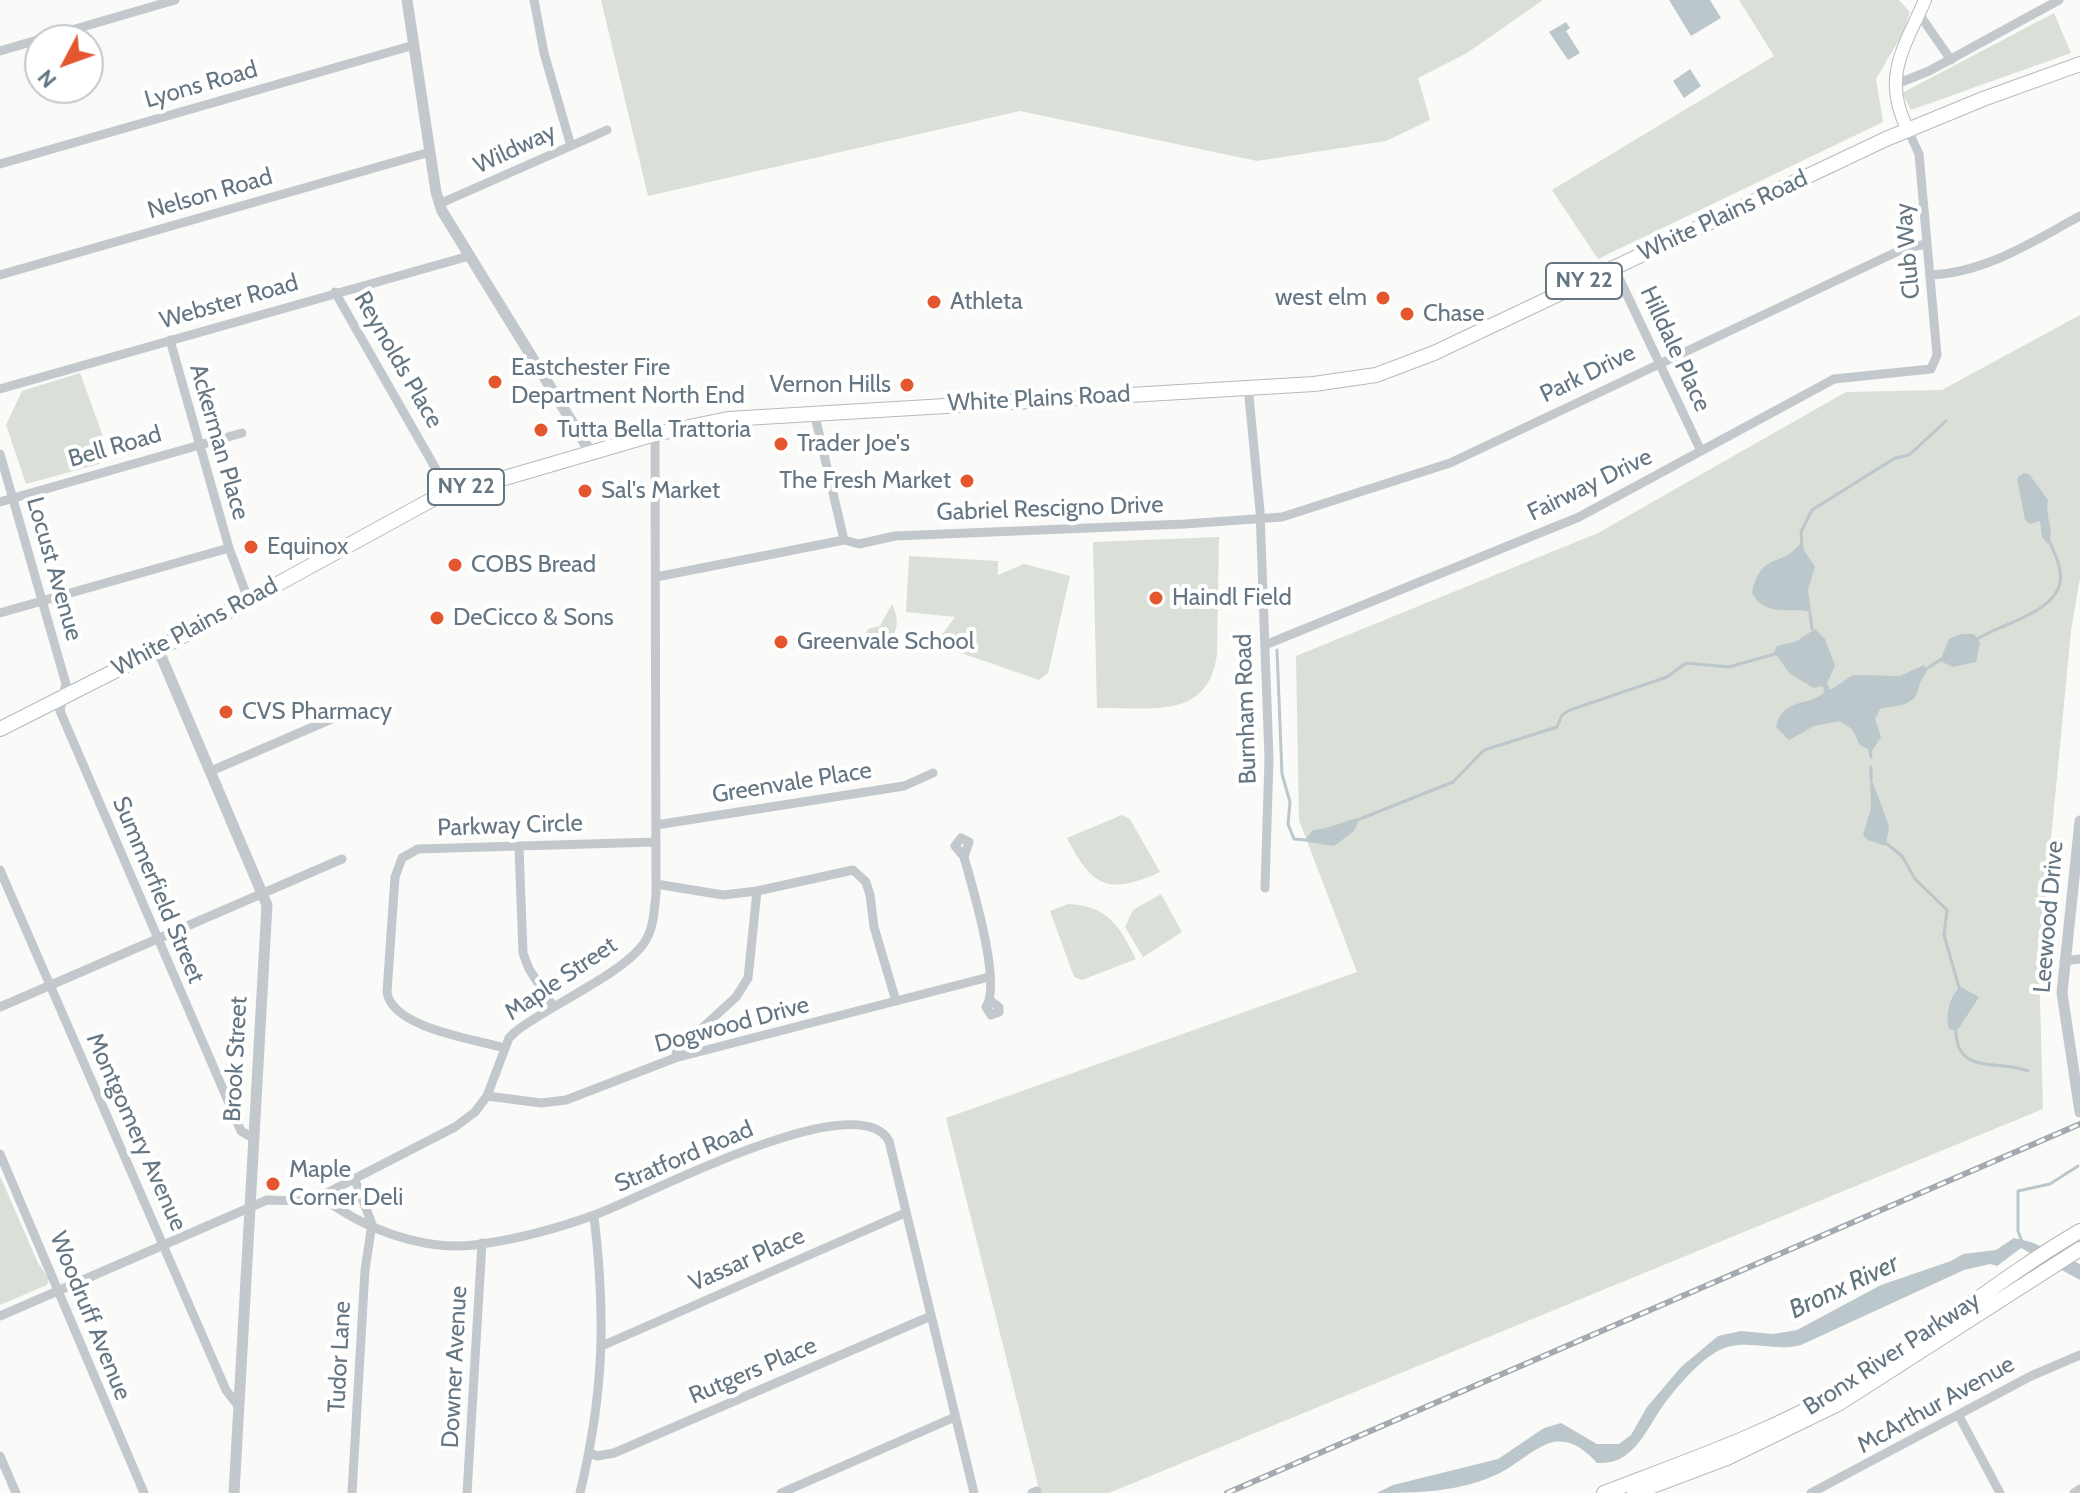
<!DOCTYPE html>
<html>
<head>
<meta charset="utf-8">
<style>
	body { margin:0 }
	#map { position:relative; width:2080px; height:1493px; overflow:hidden; background:#fafaf8; font-family:Cabin,sans-serif }
	canvas { display:block }
	.north { position:absolute; left:24px; top:24px; width:80px; height:80px; box-sizing:border-box; background:#fff; border:2px solid #c1c8cd; border-radius:50%; rotate:229deg; font-size:22px; font-weight:700; line-height:32px; text-align:center; color:#657683 }
	.north::after { content:''; display:block; margin:auto; width:28px; height:36px; background:#e4572e; clip-path:polygon(50% 0,100% 100%,50% 72%,0 100%) }
</style>
</head>
<body>
<div id="map">
<canvas width="2080" height="1493"></canvas>
<div class="north">N</div>
</div>
<script>
const ctx = document.querySelector('canvas').getContext('2d');
ctx.lineJoin = 'round';
function fillPath(path, color) { ctx.fillStyle = color; ctx.fill(path, 'evenodd'); }
function trace(path, color, width, dash) { ctx.strokeStyle = color; ctx.lineWidth = width; ctx.lineCap = dash ? 'butt' : 'round'; ctx.setLineDash(dash || []); ctx.stroke(path); }
function write(font, color, halo, rows, align = 'center') {
  ctx.font = font + ' Cabin,sans-serif'; ctx.lineWidth = 8; ctx.setLineDash([]); ctx.textBaseline = 'middle'; ctx.strokeStyle = halo; ctx.fillStyle = color; for (const [text, x, y, turn = 0] of rows) {
    ctx.save(); ctx.translate(x, y); ctx.rotate((+turn || 0) * Math.PI / 180); ctx.textAlign = isNaN(turn) ? turn : align; if (halo) ctx.strokeText(text, 0, 0); ctx.fillText(text, 0, 0); ctx.restore();
  }
}
fillPath(new Path2D(`
	M 601,0 L 1543,0 L 1467,53 L 1418,78 L 1430,120 L 1386,141 L 1257,161 L 1020,111 L 648,196 Z
	M 1739,0 L 1899,0 L 1910,12 L 1903,33 L 1876,79 L 1883,122 L 1598,259 L 1552,190 L 1774,56 Z
	M 2054,13 L 2071,53 L 1911,110 L 1902,93 Z
	M 2080,315 L 2080,578 L 2071,631 L 2039,964 L 2043,1109 L 1109,1493 L 1040,1493 L 946,1118 L 1357,972 L 1299,820 L 1296,656 L 1598,533 L 1846,392 L 1942,390 Z
	M 80,373 L 108,450 L 99,464 L 26,484 L 6,425 L 22,391 Z
	M 1219,537 L 1217,653 C 1210,721 1149,707 1097,708 L 1093,542 Z
	M 909,556 L 998,561 L 998,575 L 1024,564 L 1070,576 L 1048,673 L 1039,680 L 941,646 L 939,639 L 955,617 L 906,612 Z
	M 892,604 C 901,622 898,637 879,648 L 870,647 L 864,639 L 868,629 L 880,626 Z
	M 1122,815 L 1130,819 L 1160,872 C 1109,895 1092,888 1067,838 Z
	M 1161,894 L 1182,932 L 1143,957 L 1125,927 L 1133,910 Z
	M 1068,904 C 1109,906 1119,926 1136,959 L 1082,980 L 1074,977 L 1050,911 Z
	M 0,1176 L 38,1263 L 49,1279 L 47,1285 L 0,1305 Z`), '#dadfd7');
fillPath(new Path2D(`
	M 1669,0 L 1710,0 L 1721,18 L 1691,36 Z
	M 1566,22 L 1570,28 L 1566,31 L 1580,53 L 1568,60 L 1549,32 Z
	M 1690,69 L 1701,86 L 1684,98 L 1673,81 Z
	M 2024,473 L 2029,474 L 2048,500 C 2044,516 2056,532 2048,544 L 2042,537 L 2040,521 L 2030,524 L 2025,520 L 2017,478 Z
	M 1800,544 L 1815,567 L 1808,590 L 1811,612 C 1791,606 1767,619 1752,593 C 1761,551 1781,568 1800,544 Z
	M 1815,629 L 1825,639 L 1835,666 L 1827,683 L 1830,690 L 1853,675 L 1900,676 L 1924,665 L 1927,672 C 1919,681 1920,686 1916,695 C 1910,707 1890,706 1880,709 L 1875,719 L 1881,737 L 1872,751 L 1860,745 L 1852,729 L 1840,721 L 1814,726 L 1789,740 L 1776,727 C 1783,698 1805,707 1824,693 L 1823,686 L 1814,688 L 1790,674 L 1774,652 L 1777,646 L 1797,641 Z
	M 1962,634 L 1974,634 L 1980,643 L 1976,662 L 1953,667 L 1940,661 L 1949,639 Z
	M 1870,775 L 1889,826 L 1886,846 L 1868,840 L 1863,835 L 1871,808 Z
	M 1360,818 L 1354,831 L 1334,846 L 1308,842 L 1307,837 L 1313,830 C 1332,829 1343,820 1360,818 Z
	M 1961,987 L 1979,997 L 1957,1031 L 1949,1029 C 1945,1016 1949,995 1961,987 Z
	M 2014,1238 L 2031,1242 L 2080,1264 L 2080,1280 L 2021,1248 L 1997,1266 L 1990,1264 L 1964,1270 L 1801,1345 C 1772,1353 1744,1336 1716,1352 C 1696,1364 1674,1390 1660,1410 C 1650,1425 1641,1444 1626,1455 C 1617,1462 1608,1463 1597,1463 C 1585,1450 1572,1439 1554,1442 C 1537,1445 1516,1465 1500,1473 C 1461,1492 1418,1493 1377,1493 L 1393,1485 L 1498,1459 L 1544,1428 L 1561,1423 L 1597,1444 L 1619,1444 L 1631,1435 L 1647,1407 L 1681,1367 L 1718,1336 L 1741,1331 L 1773,1334 L 1797,1330 L 1881,1285 L 1951,1261 L 1963,1254 L 1996,1250 Z`), '#bbc7cb');
trace(new Path2D(`
	M 1802,549 L 1801,532 L 1812,510 L 1895,458 L 1909,455 L 1946,421
	M 1810,613 L 1812,629
	M 1977,639 C 2000,624 2054,613 2060,583 C 2063,569 2054,552 2049,540
	M 1277,650 L 1282,774 L 1290,802 L 1288,824 L 1294,839 L 1307,840
	M 1926,669 L 1943,658
	M 1870,751 L 1871,757
	M 1871,779 L 1871,767
	M 1360,819 L 1453,782 L 1484,750 L 1557,727 L 1562,715 L 1570,710 L 1667,677 L 1686,663 L 1729,667 L 1775,654
	M 1886,843 L 1902,856 L 1915,879 L 1947,910 L 1944,935 L 1960,991
	M 1956,1029 C 1955,1076 1999,1059 2028,1071
	M 2023,1244 L 2018,1231 L 2018,1191 L 2050,1184 L 2078,1166`), '#bbc7cb', 3);
const secondary = new Path2D(`
	M 1908,130 C 1881,78 1904,48 1925,0`);
const primary = new Path2D(`
	M 0,729 L 168,644 L 433,499 L 655,434 L 728,419 L 1314,384 L 1376,375 L 1434,353 L 1886,139 L 1983,99 L 2080,64`);
const trunk = new Path2D(`
	M 1604,1493 C 1687,1461 1770,1433 1846,1388 C 1927,1340 1999,1278 2080,1231
	M 1634,1493 L 1727,1458 L 1838,1404 L 2080,1249`);
trace(secondary, '#b3babf', 14);
trace(primary, '#b5babe', 16);
trace(trunk, '#b4b9bd', 16);
trace(new Path2D(`
	M 534,0 L 544,53 L 571,146
	M 1919,14 L 1951,60
	M 0,51 L 175,0
	M 1894,85 L 1929,71 L 2059,0
	M 0,164 L 414,45
	M 439,204 L 607,130
	M 1607,270 L 1619,278 L 1701,451
	M 0,275 L 430,152
	M 1930,275 C 1985,273 2032,242 2080,216
	M 335,292 L 449,492
	M 170,340 L 229,548 L 248,599
	M 1248,386 L 1260,511 L 1269,759 L 1265,888
	M 0,389 L 469,256
	M 814,412 L 844,540
	M 0,454 L 66,684 L 60,711 L 241,1131 L 253,1138
	M 0,502 L 242,433
	M 656,577 L 844,540 L 859,544 L 895,536 L 1185,524 L 1282,517 L 1450,463 L 1905,248 L 1927,244
	M 0,613 L 229,548
	M 1265,645 L 1579,517 L 1834,379 L 1931,369 L 1937,355 L 1919,154 L 1908,130
	M 211,771 L 350,711
	M 656,825 L 904,786 L 933,773
	M 519,847 L 523,953 L 529,969 L 553,1006
	M 964,857 L 955,846 L 961,838 L 969,842 L 964,857 C 972,886 1002,983 986,1007 L 991,1015 L 999,1012 L 999,1007 L 991,1001
	M 0,870 L 226,1390 L 239,1407
	M 656,884 L 723,895 L 757,891 L 853,870 L 866,882 L 870,895 L 874,927 L 896,1001
	M 2064,961 L 2080,959
	M 0,1007 L 342,859
	M 505,1048 C 474,1039 392,1028 387,992 L 395,877 L 402,858 L 418,849 L 656,842
	M 675,1058 L 677,1051 L 736,997 L 748,978 L 757,891
	M 487,1096 L 541,1103 L 566,1100 L 675,1058 L 989,977
	M 0,1154 L 144,1493
	M 355,1180 L 372,1224
	M 321,1196 C 361,1228 422,1251 474,1245 C 514,1240 559,1228 597,1214 C 644,1197 857,1083 889,1141 L 974,1493
	M 0,1316 L 267,1200 L 299,1201 L 321,1196 L 455,1127 L 475,1112 L 487,1096 L 509,1038 L 515,1032 C 548,1006 623,974 644,943 C 654,929 654,910 656,894 L 655,434
	M 604,1345 L 905,1213
	M 1959,1416 L 2000,1493
	M 590,1453 L 597,1456 L 614,1453 L 931,1316
	M 0,1456 L 16,1493
	M 352,1493 L 365,1270 L 372,1224
	M 467,1493 L 482,1243
	M 580,1493 C 604,1393 606,1317 594,1216
	M 781,1493 L 955,1417
	M 1032,1493 L 1037,1491
	M 1811,1493 L 2031,1376 L 2080,1355
	M 2074,1493 L 2080,1489`), '#c3c8cc', 9);
trace(new Path2D(`
	M 407,0 L 436,192 L 442,211 L 591,453
	M 158,649 L 267,905 L 234,1493
	M 2080,821 L 2062,993 L 2080,1112`), '#c3c8cc', 11);
trace(secondary, '#fff', 12);
trace(primary, '#fff', 14);
trace(trunk, '#fff', 14);
const rail = new Path2D(`
	M 1227,1493 L 2080,1124`);
trace(rail, '#a2aab0', 6);
trace(rail, '#fff', 3, [9]);
for (const [x, y, r, color] of [
	[1383,298,8,"#e4572e"],
	[934,302,8,"#e4572e"],
	[1407,314,8,"#e4572e"],
	[495,382,8,"#e4572e"],
	[907,385,8,"#e4572e"],
	[541,430,8,"#e4572e"],
	[781,444,8,"#e4572e"],
	[967,481,8,"#e4572e"],
	[585,491,8,"#e4572e"],
	[251,547,8,"#e4572e"],
	[455,565,8,"#e4572e"],
	[1156,598,8,"#e4572e"],
	[437,618,8,"#e4572e"],
	[781,642,8,"#e4572e"],
	[226,712,8,"#e4572e"],
	[273,1184,8,"#e4572e"]
]) { const dot = new Path2D(); dot.arc(x, y, r, 0, 2 * Math.PI); ctx.fillStyle = color; ctx.fill(dot); trace(dot, '#fff', 3); }
for (const [x, y, w] of [
	[1584,281,76],
	[466,487,76]
]) { const box = new Path2D(); box.roundRect(x - w / 2, y - 18, w, 36, 6); ctx.fillStyle = '#fff'; ctx.fill(box); trace(box, '#657683', 2); }
write('bold 22px', '#657683', null, [
	["NY 22",1584,281],
	["NY 22",466,487]
]);
write('24px', '#657683', '#fff', [
	["Lyons Road",201,85,-16],
	["Wildway",515,149,-25],
	["Nelson Road",210,194,-16],
	["White Plains Road",1723,216,-25],
	["Club Way",1908,251,-95],
	["Webster Road",229,302,-16],
	["Hilldale Place",1675,349,65],
	["Reynolds Place",398,360,60],
	["Park Drive",1588,374,-26],
	["White Plains Road",1039,399,-3],
	["Ackerman Place",219,442,74],
	["Bell Road",115,447,-16],
	["Fairway Drive",1590,485,-26],
	["Gabriel Rescigno Drive",1050,509,-2],
	["Locust Avenue",54,569,74],
	["White Plains Road",195,627,-28],
	["Burnham Road",1246,709,-92],
	["Greenvale Place",792,783,-9],
	["Parkway Circle",510,826,-2],
	["Summerfield Street",158,890,67],
	["Leewood Drive",2049,917,-85],
	["Maple Street",561,979,-34],
	["Dogwood Drive",732,1025,-15],
	["Brook Street",236,1059,-87],
	["Montgomery Avenue",136,1132,66],
	["Stratford Road",684,1157,-23],
	["Vassar Place",747,1260,-24],
	["Woodruff Avenue",90,1316,68],
	["Bronx River Parkway",1892,1354,-33],
	["Tudor Lane",340,1357,-87],
	["Downer Avenue",455,1367,-87],
	["Rutgers Place",753,1371,-23],
	["McArthur Avenue",1936,1405,-29]
]);
write('24px', '#657683', '#fff', [
	["west elm",1367,298,"right"],
	["Athleta",950,302],
	["Chase",1423,314],
	["Eastchester Fire",511,368],
	["Department North End",511,396],
	["Vernon Hills",891,385,"right"],
	["Tutta Bella Trattoria",557,430],
	["Trader Joe's",797,444],
	["The Fresh Market",951,481,"right"],
	["Sal's Market",601,491],
	["Equinox",267,547],
	["COBS Bread",471,565],
	["Haindl Field",1172,598],
	["DeCicco & Sons",453,618],
	["Greenvale School",797,642],
	["CVS Pharmacy",242,712],
	["Maple",289,1170],
	["Corner Deli",289,1198]
], 'left');
write('italic 26px', '#60757c', '#fff', [
	["Bronx River",1844,1287,-25]
]);
</script>
</body>
</html>
